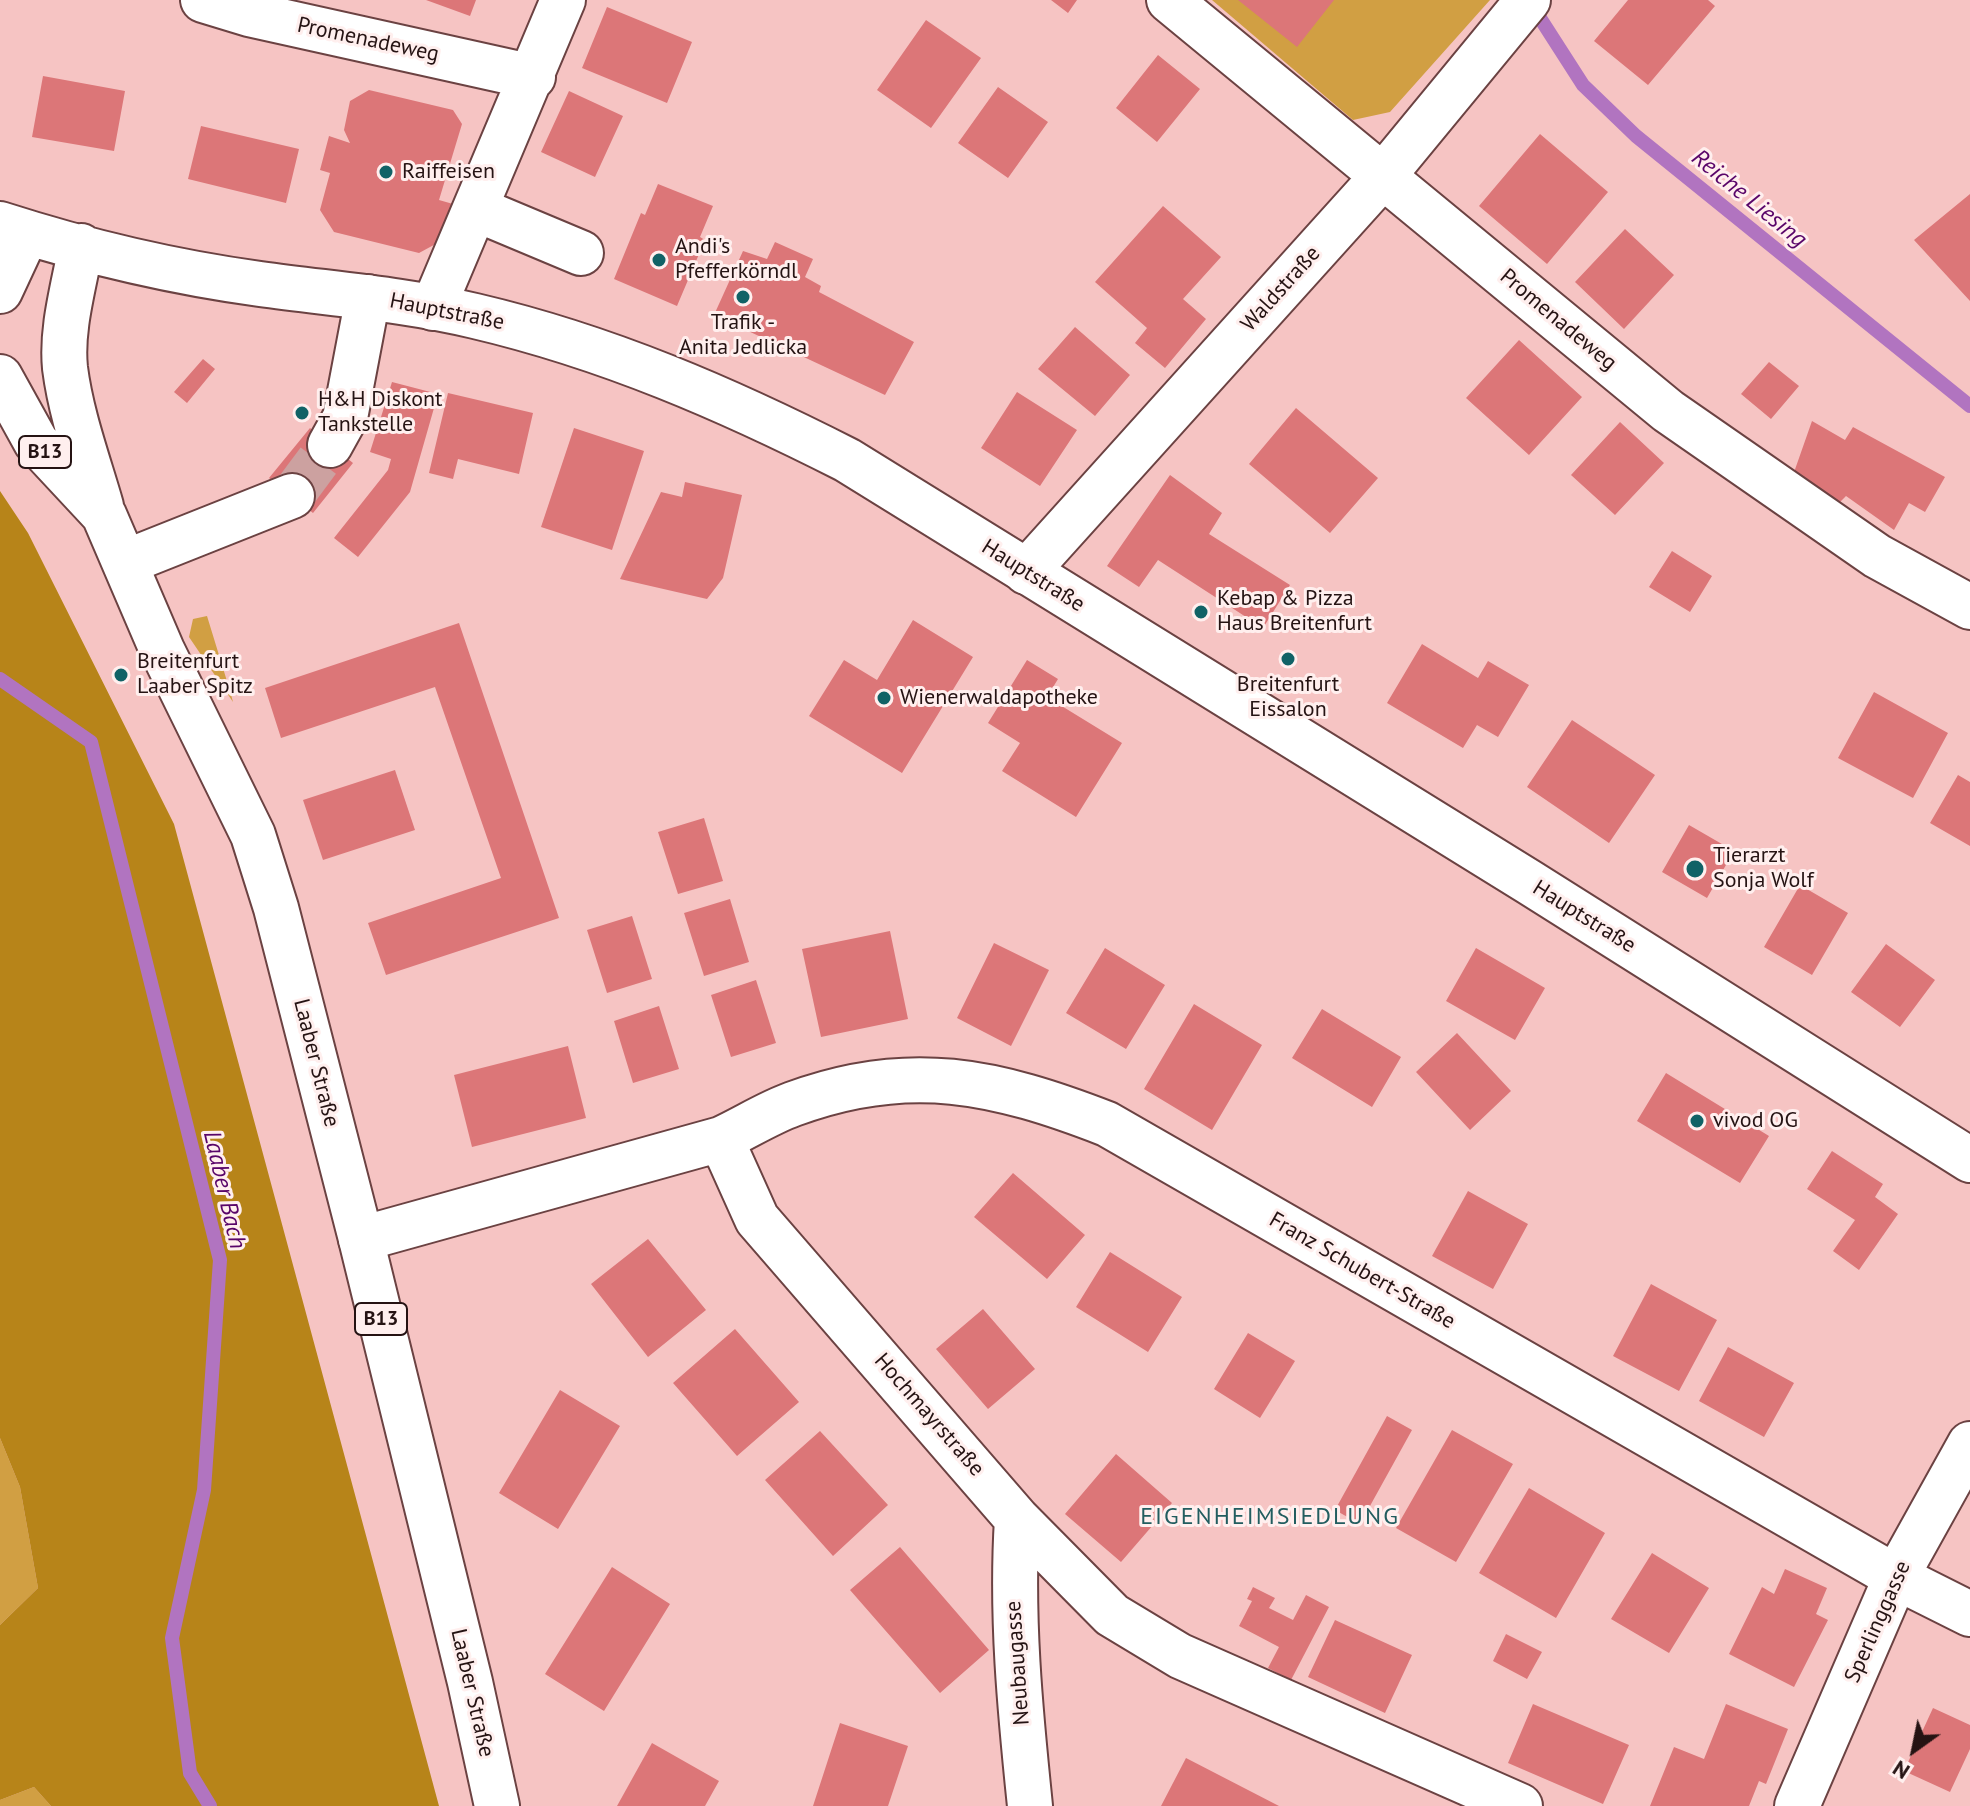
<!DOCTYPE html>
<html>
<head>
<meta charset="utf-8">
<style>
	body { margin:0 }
	#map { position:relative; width:1970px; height:1806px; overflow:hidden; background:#f6c4c3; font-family:"PT Sans",sans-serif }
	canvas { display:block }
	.north { position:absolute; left:1874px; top:1710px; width:80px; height:80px; -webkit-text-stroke:6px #ffefee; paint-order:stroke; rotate:213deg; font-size:22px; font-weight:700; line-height:32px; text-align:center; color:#251313 }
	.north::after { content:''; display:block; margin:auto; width:28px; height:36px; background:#251313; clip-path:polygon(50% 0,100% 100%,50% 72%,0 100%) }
</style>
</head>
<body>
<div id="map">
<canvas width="1970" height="1806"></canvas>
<div class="north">N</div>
</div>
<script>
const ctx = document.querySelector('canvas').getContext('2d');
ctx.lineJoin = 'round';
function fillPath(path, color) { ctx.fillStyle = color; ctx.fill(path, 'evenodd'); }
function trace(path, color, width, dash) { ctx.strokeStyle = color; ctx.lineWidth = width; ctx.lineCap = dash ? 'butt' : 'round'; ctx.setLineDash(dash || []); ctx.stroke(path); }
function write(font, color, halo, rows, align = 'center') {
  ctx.font = font + ' "PT Sans",sans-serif'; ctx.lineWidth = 6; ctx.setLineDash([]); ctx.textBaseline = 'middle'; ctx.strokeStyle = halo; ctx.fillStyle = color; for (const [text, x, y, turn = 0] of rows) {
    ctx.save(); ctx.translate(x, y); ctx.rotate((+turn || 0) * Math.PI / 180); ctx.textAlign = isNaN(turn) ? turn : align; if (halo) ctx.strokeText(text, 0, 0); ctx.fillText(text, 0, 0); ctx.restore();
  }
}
fillPath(new Path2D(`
	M 1212,0 L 1490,0 L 1390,112 L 1353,120 Z
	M 207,616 L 230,691 L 233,702 L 189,637 L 193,619 Z
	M 0,1438 L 20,1487 L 38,1588 L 0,1625 Z
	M 34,1787 L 51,1806 L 0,1806 L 0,1800 Z`), '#d19f43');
fillPath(new Path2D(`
	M 0,491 L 28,533 L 174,824 L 439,1806 L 51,1806 L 34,1787 L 0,1800 L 0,1625 L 38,1588 L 20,1487 L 0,1438 Z`), '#b78419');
trace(new Path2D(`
	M 1531,4 L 1583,85 L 1636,136 L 1970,406
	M 0,679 L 91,742 L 220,1260 L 204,1490 L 172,1638 L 190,1773 L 210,1806`), '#b174c0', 14);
fillPath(new Path2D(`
	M 426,0 L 476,0 L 470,16 Z
	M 1051,0 L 1077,0 L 1068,13 Z
	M 1238,0 L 1334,0 L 1297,47 Z
	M 1628,0 L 1708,0 L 1715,6 L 1648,85 L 1594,41 Z
	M 607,7 L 692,42 L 667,103 L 582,68 Z
	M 926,20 L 981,58 L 931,128 L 877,90 Z
	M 1158,55 L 1200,89 L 1157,142 L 1116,108 Z
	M 43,76 L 125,91 L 114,151 L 32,137 Z
	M 998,87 L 1048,122 L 1008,178 L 958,143 Z
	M 369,90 L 453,110 L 462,124 L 439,200 L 453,204 L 443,240 L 419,253 L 334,232 L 320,210 L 330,173 L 320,170 L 329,136 L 350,143 L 344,130 L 350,101 Z
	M 569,91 L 623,116 L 595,177 L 541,152 Z
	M 201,126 L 299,149 L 286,203 L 188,179 Z
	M 1540,134 L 1608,192 L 1547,264 L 1479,206 Z
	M 658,184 L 713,206 L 700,237 L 705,240 L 677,306 L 614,279 L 641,213 L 645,215 Z
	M 1970,194 L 1970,301 L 1914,240 Z
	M 1163,206 L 1221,257 L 1183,299 L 1206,319 L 1165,368 L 1135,343 L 1147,328 L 1095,282 Z
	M 1625,229 L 1674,275 L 1624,329 L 1575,282 Z
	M 775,242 L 813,259 L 805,277 L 821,286 L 819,292 L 914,342 L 885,395 L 714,315 L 743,251 L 767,259 Z
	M 1075,327 L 1130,375 L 1095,416 L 1038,369 Z
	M 1519,340 L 1582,397 L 1529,455 L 1466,398 Z
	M 203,359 L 215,369 L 187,403 L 174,392 Z
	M 1769,362 L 1799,386 L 1771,419 L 1741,394 Z
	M 392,382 L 438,394 L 410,492 L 358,557 L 334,538 L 388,470 L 391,459 L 370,452 Z
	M 1017,392 L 1077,430 L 1040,486 L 981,448 Z
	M 448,393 L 533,413 L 519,474 L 458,459 L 453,479 L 429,473 Z
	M 1296,408 L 1378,478 L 1330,533 L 1249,464 Z
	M 1812,421 L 1845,440 L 1853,427 L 1945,477 L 1925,512 L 1909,503 L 1894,530 L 1846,496 L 1837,505 L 1792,478 Z
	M 1620,422 L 1664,463 L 1615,515 L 1571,475 Z
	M 310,428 L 353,463 L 313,513 L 269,478 Z
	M 574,428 L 644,451 L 612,550 L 541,527 Z
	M 1170,475 L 1222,513 L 1209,534 L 1290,585 L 1263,628 L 1158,560 L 1139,587 L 1107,566 Z
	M 685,482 L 742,495 L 723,578 L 707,599 L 620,579 L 661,492 L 682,497 Z
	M 1672,551 L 1712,576 L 1690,612 L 1649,587 Z
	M 913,620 L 973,657 L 902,773 L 809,716 L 844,660 L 877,680 Z
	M 459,623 L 559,918 L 386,975 L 368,923 L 501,878 L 435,687 L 281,738 L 265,688 Z
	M 1422,644 L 1478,678 L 1488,661 L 1529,685 L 1498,737 L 1477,725 L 1463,748 L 1387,703 Z
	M 1027,660 L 1058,679 L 1047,697 L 1122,743 L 1076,817 L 1002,771 L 1020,743 L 988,723 Z
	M 1874,692 L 1948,733 L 1913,798 L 1838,758 Z
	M 1572,720 L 1655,775 L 1609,843 L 1527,787 Z
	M 395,770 L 415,830 L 323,860 L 303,800 Z
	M 1958,775 L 1970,782 L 1970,846 L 1930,823 Z
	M 704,818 L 723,881 L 678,894 L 658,832 Z
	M 1689,825 L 1734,851 L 1707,898 L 1662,872 Z
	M 1800,885 L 1848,913 L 1812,975 L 1764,947 Z
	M 730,899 L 749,962 L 704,976 L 684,913 Z
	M 632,916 L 652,979 L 607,993 L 587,930 Z
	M 890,931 L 908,1019 L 821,1037 L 802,949 Z
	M 994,943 L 1049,970 L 1011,1046 L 957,1018 Z
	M 1886,944 L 1935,980 L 1900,1027 L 1851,992 Z
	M 1105,948 L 1165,985 L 1126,1049 L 1066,1013 Z
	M 1476,948 L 1545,988 L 1515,1040 L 1446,1001 Z
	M 756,980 L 776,1043 L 731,1057 L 711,995 Z
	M 1194,1004 L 1262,1045 L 1212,1130 L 1144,1089 Z
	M 659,1006 L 679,1069 L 633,1083 L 614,1021 Z
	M 1322,1009 L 1401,1057 L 1372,1107 L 1292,1058 Z
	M 1457,1033 L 1511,1091 L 1470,1130 L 1416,1072 Z
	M 568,1046 L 586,1118 L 472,1147 L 454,1075 Z
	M 1666,1073 L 1769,1136 L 1740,1183 L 1637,1121 Z
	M 1832,1151 L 1883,1184 L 1875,1197 L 1898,1214 L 1859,1270 L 1833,1251 L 1855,1220 L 1807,1189 Z
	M 1013,1173 L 1085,1235 L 1047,1279 L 974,1217 Z
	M 1468,1191 L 1528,1224 L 1493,1289 L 1432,1256 Z
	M 648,1239 L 706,1310 L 648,1357 L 591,1284 Z
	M 1110,1252 L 1182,1297 L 1148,1352 L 1076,1307 Z
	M 1651,1284 L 1717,1320 L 1679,1391 L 1613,1356 Z
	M 983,1309 L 1035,1369 L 988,1409 L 936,1349 Z
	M 735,1329 L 799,1402 L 737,1456 L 673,1383 Z
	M 1248,1333 L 1295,1361 L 1260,1418 L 1214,1389 Z
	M 1728,1347 L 1794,1383 L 1764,1437 L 1699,1401 Z
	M 560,1390 L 620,1426 L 558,1529 L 499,1493 Z
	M 1387,1416 L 1412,1430 L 1360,1524 L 1335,1510 Z
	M 1452,1430 L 1513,1464 L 1456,1562 L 1396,1528 Z
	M 820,1431 L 888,1505 L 833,1556 L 765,1480 Z
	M 1116,1454 L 1172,1503 L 1121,1562 L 1065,1514 Z
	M 1529,1488 L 1605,1533 L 1556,1618 L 1479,1573 Z
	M 900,1547 L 989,1650 L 940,1693 L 850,1590 Z
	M 1652,1553 L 1709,1588 L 1669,1653 L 1611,1619 Z
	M 612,1567 L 670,1604 L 604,1711 L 545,1674 Z
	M 1785,1569 L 1827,1588 L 1816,1614 L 1828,1620 L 1794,1687 L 1729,1654 L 1762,1587 L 1774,1594 Z
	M 1253,1587 L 1275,1598 L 1269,1608 L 1293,1620 L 1306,1595 L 1329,1607 L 1291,1680 L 1268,1668 L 1279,1647 L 1239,1626 L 1252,1601 L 1247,1599 Z
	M 1335,1620 L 1412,1655 L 1385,1713 L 1308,1677 Z
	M 1506,1634 L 1542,1652 L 1527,1679 L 1493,1661 Z
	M 1533,1704 L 1629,1745 L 1603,1804 L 1508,1763 Z
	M 1726,1704 L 1788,1729 L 1766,1784 L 1759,1781 L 1749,1806 L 1650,1806 L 1674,1747 L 1704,1759 Z
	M 1933,1708 L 1970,1725 L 1970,1749 L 1950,1792 L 1904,1771 Z
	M 840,1723 L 908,1746 L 888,1806 L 813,1806 Z
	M 652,1743 L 719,1781 L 705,1806 L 617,1806 Z
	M 1186,1758 L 1279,1806 L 1161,1806 Z`), '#dc7678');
trace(new Path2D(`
	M 292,496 L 330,445`), '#cca1a0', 44, [44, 22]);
const minor = new Path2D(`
	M 203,0 L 249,14 L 533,77
	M 1169,0 L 1668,411 L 1877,556 L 1970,607
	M 476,209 L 581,253
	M 433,308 L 563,0
	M 330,445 L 345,418 L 368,297
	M 126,562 L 292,496
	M 1026,572 L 1383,176 L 1528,0
	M 721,1139 C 745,1128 768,1113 793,1104 C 909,1061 996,1081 1107,1124 L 1896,1577 L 1970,1614
	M 361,1239 L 721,1139 L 757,1219 L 1017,1519 L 1112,1615 L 1180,1656 L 1520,1806
	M 1017,1519 C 1011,1616 1020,1710 1030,1806
	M 1797,1806 L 1896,1577 L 1970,1444`);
const major = new Path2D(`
	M 0,224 C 84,251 172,272 260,284 C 332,294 404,299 475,316 C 607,347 727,399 847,460 L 1529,882 L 1970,1160
	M 81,246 C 74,286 61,328 65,368 C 71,415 88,461 101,506
	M 0,291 L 27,233
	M 0,377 L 36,442 L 104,515 L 162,650 L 253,835 L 276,908 L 361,1239 L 470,1682 L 497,1806`);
trace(minor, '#6b4242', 48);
trace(major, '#6b4242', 48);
trace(minor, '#fff', 44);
trace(major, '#fff', 44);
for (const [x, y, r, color] of [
	[386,172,8,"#116266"],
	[659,260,8,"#116266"],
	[743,297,8,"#116266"],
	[302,413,8,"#116266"],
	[1201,612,8,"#116266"],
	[1288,659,8,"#116266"],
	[121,675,8,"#116266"],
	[884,698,8,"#116266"],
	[1695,869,10,"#116266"],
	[1697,1121,8,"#116266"]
]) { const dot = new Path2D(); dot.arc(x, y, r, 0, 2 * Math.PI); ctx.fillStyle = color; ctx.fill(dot); trace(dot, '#ffefee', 3); }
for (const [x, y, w] of [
	[45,452,52],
	[381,1319,52]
]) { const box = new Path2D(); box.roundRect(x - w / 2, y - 16, w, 32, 6); ctx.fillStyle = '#ffefee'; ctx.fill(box); trace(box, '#251313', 2); }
write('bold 20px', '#251313', null, [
	["B13",45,452],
	["B13",381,1319]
]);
write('22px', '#251313', '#ffefee', [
	["Promenadeweg",368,40,12],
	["Waldstraße",1281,289,-48],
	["Hauptstraße",447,312,11],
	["Promenadeweg",1558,320,40],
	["Hauptstraße",1033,576,32],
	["Hauptstraße",1584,917,32],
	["Laaber Straße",316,1063,76],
	["Franz Schubert-Straße",1362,1271,30],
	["Hochmayrstraße",929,1415,49],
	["Sperlinggasse",1878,1622,-66],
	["Neubaugasse",1018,1663,-94],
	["Laaber Straße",472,1693,77]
]);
write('22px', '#251313', '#ffefee', [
	["Raiffeisen",402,172],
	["Andi's",675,247],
	["Pfefferkörndl",675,272],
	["Trafik -",743,323,"center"],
	["Anita Jedlicka",743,348,"center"],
	["H&H Diskont",318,400],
	["Tankstelle",318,425],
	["Kebap & Pizza",1217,599],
	["Haus Breitenfurt",1217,624],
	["Breitenfurt",137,662],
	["Laaber Spitz",137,687],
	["Breitenfurt",1288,685,"center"],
	["Eissalon",1288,710,"center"],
	["Wienerwaldapotheke",900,698],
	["Tierarzt",1713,856],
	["Sonja Wolf",1713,881],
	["vivod OG",1713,1121]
], 'left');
write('italic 24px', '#590569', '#ffefee', [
	["Reiche Liesing",1749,199,39],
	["Laaber Bach",224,1190,77]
]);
ctx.letterSpacing = '2px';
write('24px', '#225d5f', '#ffefee', [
	["EIGENHEIMSIEDLUNG",1270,1517]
]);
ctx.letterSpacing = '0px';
</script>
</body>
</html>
